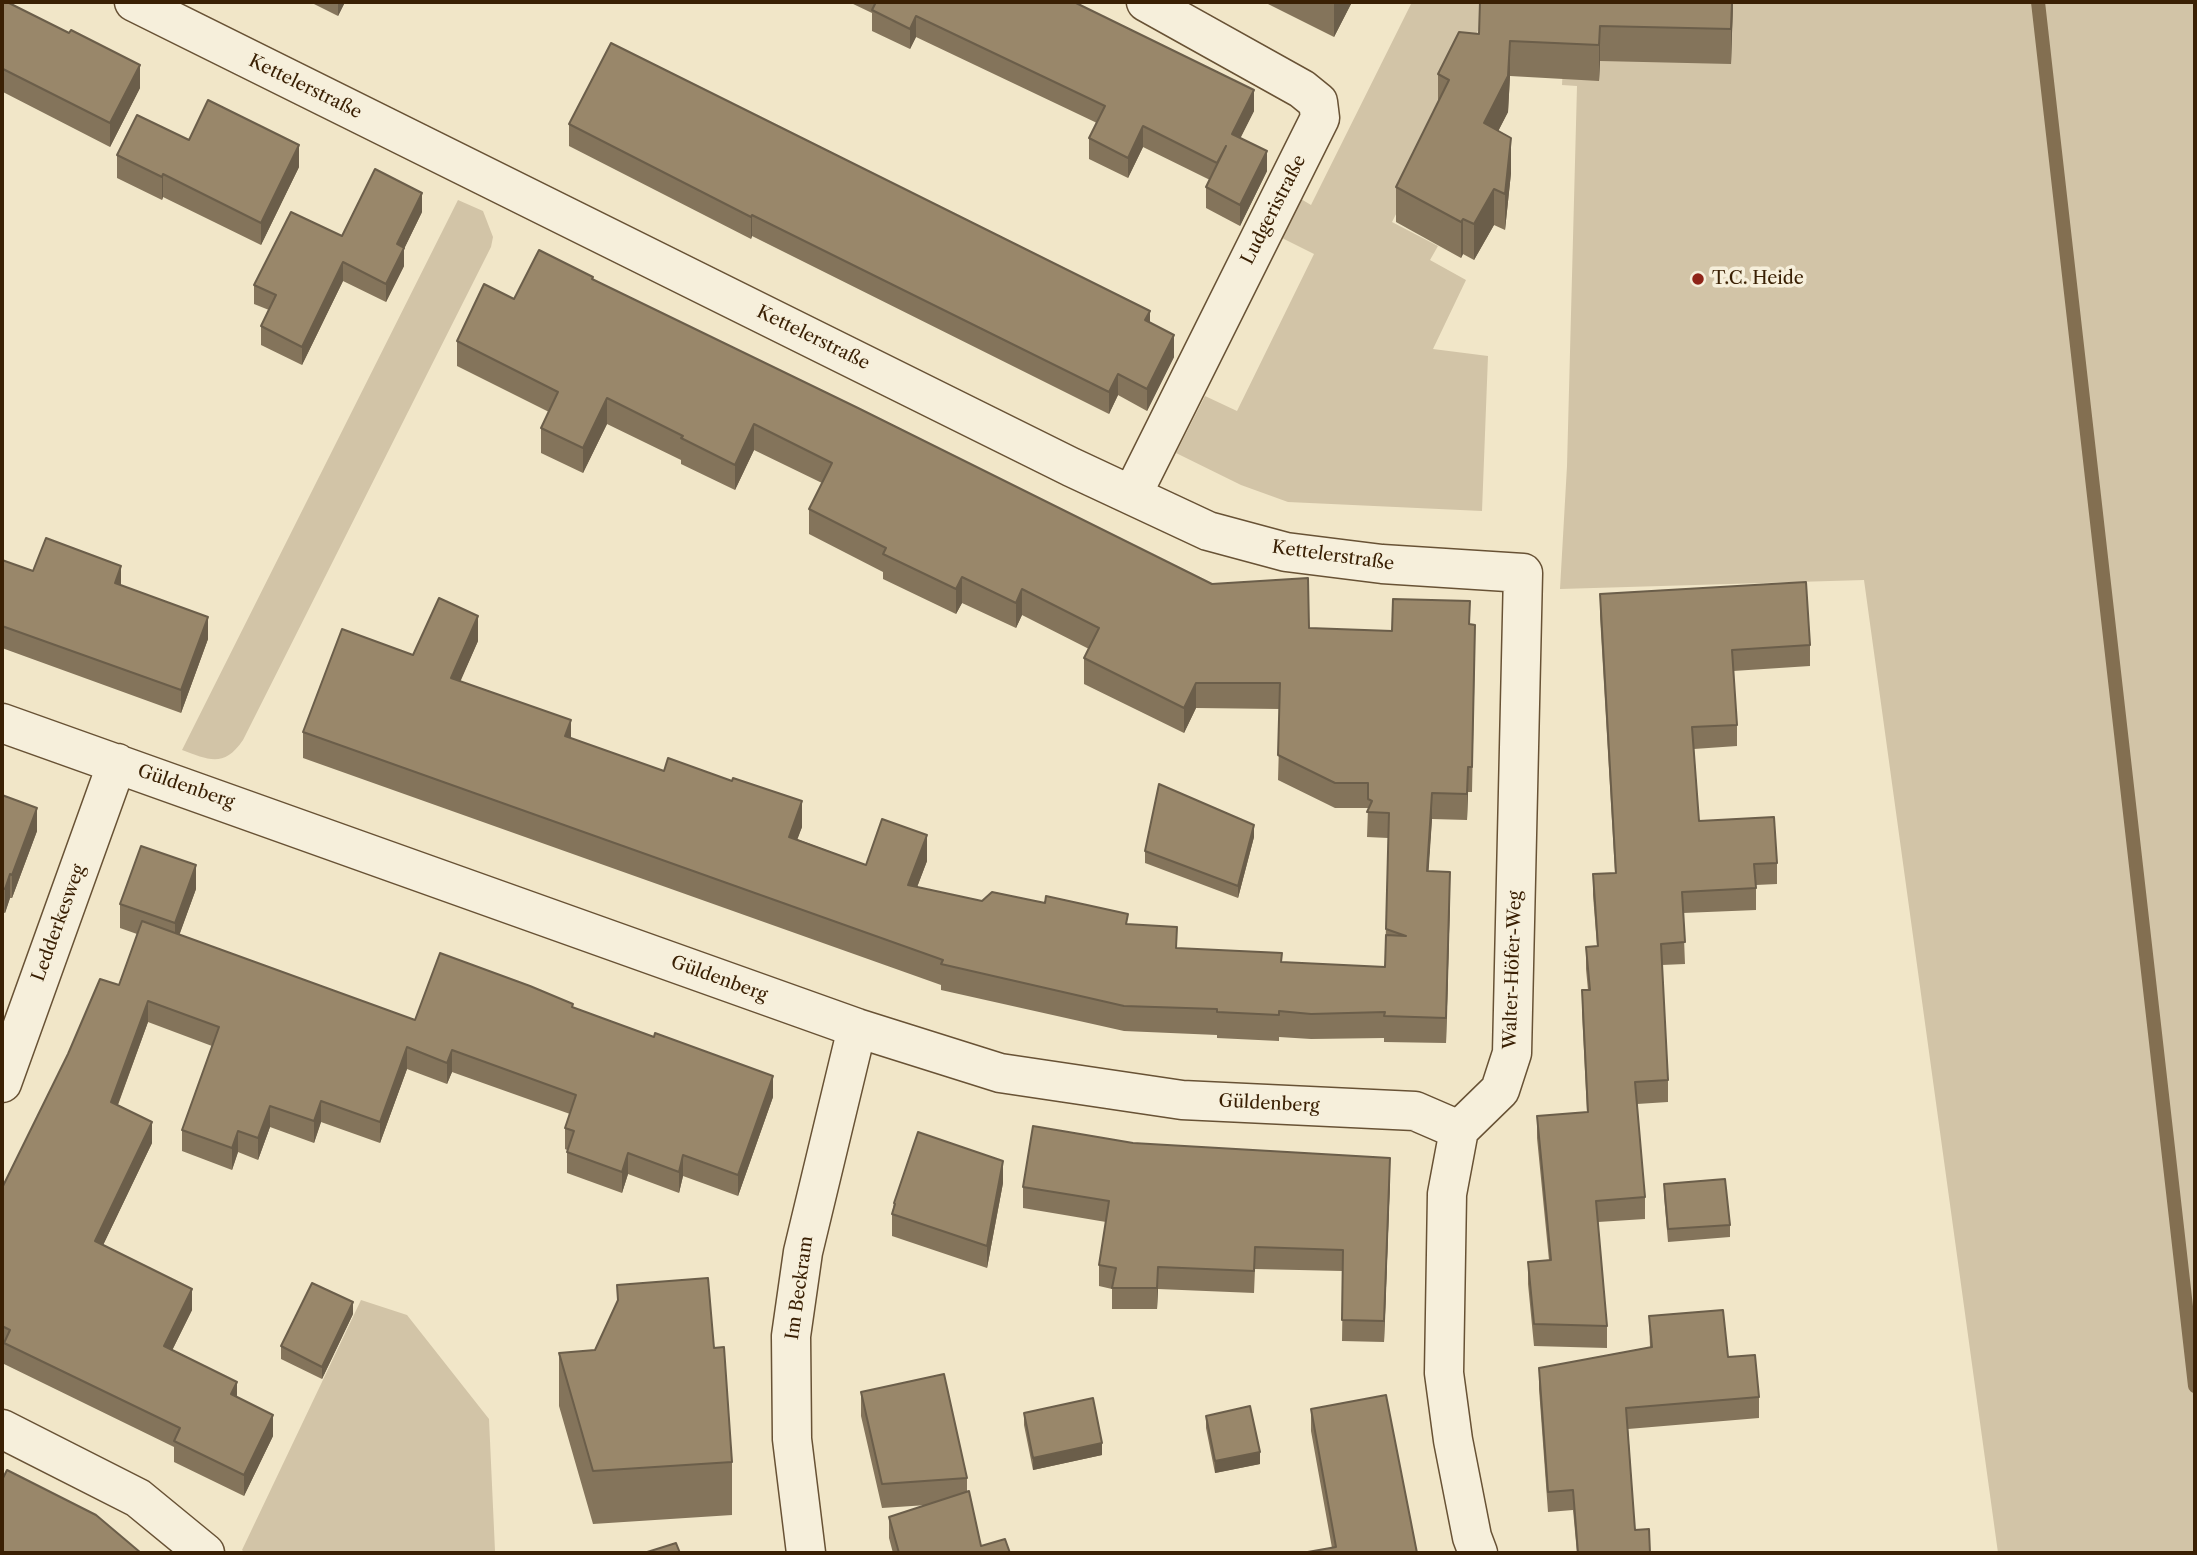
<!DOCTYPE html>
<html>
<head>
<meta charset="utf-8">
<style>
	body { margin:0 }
	#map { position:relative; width:2197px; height:1555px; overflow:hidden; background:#f1e6c8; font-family:"Libre Caslon Text",serif }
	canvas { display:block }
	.frame { position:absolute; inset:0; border:4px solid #3a2004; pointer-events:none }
</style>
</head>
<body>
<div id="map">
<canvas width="2197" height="1555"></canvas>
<div class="frame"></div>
</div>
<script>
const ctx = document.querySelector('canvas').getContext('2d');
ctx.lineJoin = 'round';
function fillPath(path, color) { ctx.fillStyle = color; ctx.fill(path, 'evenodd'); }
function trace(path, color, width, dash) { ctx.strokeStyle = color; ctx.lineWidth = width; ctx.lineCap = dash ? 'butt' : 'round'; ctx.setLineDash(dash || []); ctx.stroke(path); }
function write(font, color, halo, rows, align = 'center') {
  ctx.font = font + ' "Libre Caslon Text",serif'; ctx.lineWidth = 7; ctx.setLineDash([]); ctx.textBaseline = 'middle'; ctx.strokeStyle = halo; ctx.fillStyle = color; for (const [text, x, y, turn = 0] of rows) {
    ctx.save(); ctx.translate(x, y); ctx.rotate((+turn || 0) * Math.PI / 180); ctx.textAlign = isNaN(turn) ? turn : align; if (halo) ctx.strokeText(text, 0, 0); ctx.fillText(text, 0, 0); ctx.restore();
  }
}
fillPath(new Path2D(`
	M 1412,2 L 1493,2 L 1436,110 L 1446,116 L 1392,222 L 1438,246 L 1430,260 L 1466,280 L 1433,349 L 1488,356 L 1482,511 L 1288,502 L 1241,485 L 1176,453 L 1205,396 L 1237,411 L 1314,254 L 1282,238 L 1301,199 L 1311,205 Z
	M 1566,2 L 2195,2 L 2195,1553 L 1998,1553 L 1864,580 L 1560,589 L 1567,466 L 1577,86 L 1562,85 Z
	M 458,200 L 483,211 L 493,237 L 491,247 L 243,740 C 224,768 209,760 182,750 Z
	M 361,1300 L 407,1315 L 489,1419 L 495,1551 L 245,1553 L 242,1550 Z`), '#d2c4a7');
trace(new Path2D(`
	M 2038,2 L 2195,1386`), '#836f51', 14);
const minor = new Path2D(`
	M 134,2 L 1071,467 L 1208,531 L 1286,552 L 1382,564 L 1523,573 L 1512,1053 L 1500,1090 L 1459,1130 L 1447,1194 L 1444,1373 L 1453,1440 L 1472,1537 L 1478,1553
	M 1132,495 L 1320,118 L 1318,102 L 1302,89 L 1146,2
	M 2,723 L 857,1028 L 1000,1073 L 1182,1100 L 1415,1111 L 1459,1130
	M 2,1083 L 117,763
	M 2,1429 L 138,1498 L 205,1553
	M 806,1553 L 792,1439 L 791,1336 L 803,1252 L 857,1028`);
trace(minor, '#685235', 41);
trace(minor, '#f6efdb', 38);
fillPath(new Path2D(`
	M 2,2 L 140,88 L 110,147 L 3,92 Z
	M 310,2 L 345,2 L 338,16 Z
	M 849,2 L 1074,2 L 1254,111 L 1240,138 L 1267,171 L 1240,226 L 1206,208 L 1206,187 L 1210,180 L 1143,147 L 1128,178 L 1089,159 L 1089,138 L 1097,123 L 916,37 L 910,49 L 872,31 L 872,13 Z
	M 1264,2 L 1352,2 L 1334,37 Z
	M 1733,2 L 1731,64 L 1600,61 L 1599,81 L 1510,76 L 1508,112 L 1498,131 L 1511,173 L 1505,230 L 1494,225 L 1474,260 L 1463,254 L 1461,258 L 1396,222 L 1396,187 L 1438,103 L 1438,74 L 1479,34 Z
	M 569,124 L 1150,322 L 1174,357 L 1147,411 L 1118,395 L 1109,414 L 752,236 L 751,239 L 569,146 Z
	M 189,140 L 299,167 L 261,245 L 163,197 L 162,200 L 117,178 L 117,155 Z
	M 422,212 L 404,249 L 404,266 L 386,302 L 343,281 L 302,365 L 261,345 L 261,326 L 269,310 L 254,304 L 254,285 L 342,236 Z
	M 593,280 L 1212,584 L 1309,628 L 1392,631 L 1470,624 L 1475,650 L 1472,792 L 1468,792 L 1467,820 L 1432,819 L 1428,871 L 1450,897 L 1446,1043 L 1384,1042 L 1384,1038 L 1311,1039 L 1279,1037 L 1279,1041 L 1217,1038 L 1217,1035 L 1124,1031 L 941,990 L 941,985 L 303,758 L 303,732 L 413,655 L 478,641 L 460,681 L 571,738 L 802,827 L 797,839 L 866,865 L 927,861 L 917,887 L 982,901 L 1128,925 L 1177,948 L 1282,962 L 1385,967 L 1388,838 L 1367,837 L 1368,808 L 1335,808 L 1278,780 L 1280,709 L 1196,708 L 1184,733 L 1084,684 L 1084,658 L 1089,649 L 1022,615 L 1016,628 L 962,603 L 956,614 L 883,579 L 883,572 L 809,534 L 809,509 L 822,483 L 754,450 L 735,490 L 681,464 L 681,460 L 607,424 L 583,473 L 541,453 L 541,428 L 549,412 L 457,366 L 457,341 Z
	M 2,560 L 33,571 L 121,585 L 208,639 L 181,713 L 2,648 Z
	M 1600,594 L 1810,645 L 1810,666 L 1733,671 L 1737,725 L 1737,746 L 1694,749 L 1699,821 L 1777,863 L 1777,884 L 1756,885 L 1756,910 L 1683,913 L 1685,964 L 1662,965 L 1668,1080 L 1668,1102 L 1637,1104 L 1645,1197 L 1645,1219 L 1598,1222 L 1607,1326 L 1607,1348 L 1534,1346 L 1528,1284 L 1528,1262 L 1549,1260 L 1537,1138 L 1537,1116 L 1587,1112 L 1582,1012 L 1582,990 L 1588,990 L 1586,969 L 1586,947 L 1597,946 L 1593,895 L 1593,874 L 1615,873 L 1600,616 Z
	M 2,795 L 37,831 L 12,898 L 10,898 L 5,913 L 2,912 Z
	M 1254,837 L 1238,898 L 1145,863 L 1145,851 Z
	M 196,889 L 179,935 L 415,1020 L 573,1007 L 773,1097 L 738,1196 L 683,1176 L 679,1193 L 628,1174 L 622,1193 L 567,1173 L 567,1150 L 565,1149 L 565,1128 L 570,1114 L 452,1072 L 447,1084 L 407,1069 L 380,1143 L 321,1122 L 314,1143 L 270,1127 L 258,1160 L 238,1152 L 232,1170 L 182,1151 L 182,1130 L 212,1046 L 148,1022 L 118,1105 L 152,1143 L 103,1245 L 192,1310 L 172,1350 L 237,1397 L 273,1436 L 244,1496 L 174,1462 L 174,1447 L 4,1364 L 4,1349 L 2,1348 L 2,1188 L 119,985 L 137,934 L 120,928 L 120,904 Z
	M 1133,1143 L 1390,1179 L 1384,1342 L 1342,1341 L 1343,1271 L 1255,1269 L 1254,1293 L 1158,1289 L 1157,1309 L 1112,1309 L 1112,1289 L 1099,1286 L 1099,1265 L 1106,1222 L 1023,1208 L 1023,1187 Z
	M 1003,1183 L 987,1268 L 892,1236 L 892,1214 L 894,1203 Z
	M 1664,1184 L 1730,1225 L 1730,1237 L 1668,1242 L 1664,1196 Z
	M 617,1285 L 714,1348 L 732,1462 L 732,1515 L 593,1524 L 559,1406 L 559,1353 L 595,1350 L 617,1304 Z
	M 353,1314 L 322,1379 L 281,1359 L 281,1346 Z
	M 1649,1316 L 1728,1357 L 1759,1397 L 1759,1418 L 1628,1429 L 1635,1530 L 1650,1553 L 1577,1553 L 1573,1510 L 1548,1512 L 1539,1389 L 1539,1368 L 1650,1347 Z
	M 861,1392 L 967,1478 L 967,1492 L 981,1546 L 1010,1553 L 893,1553 L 889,1538 L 889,1517 L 927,1505 L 882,1508 L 861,1416 Z
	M 1311,1409 L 1417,1553 L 1332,1548 L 1311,1431 Z
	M 1024,1413 L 1102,1455 L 1033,1470 L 1024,1425 Z
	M 1206,1416 L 1260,1464 L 1215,1473 L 1206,1428 Z`), '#84745b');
fillPath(new Path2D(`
	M 338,2 L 345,2 L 338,16 Z
	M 1334,2 L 1352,2 L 1334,37 Z
	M 1732,2 L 1733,2 L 1731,64 L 1731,29 Z
	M 916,16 L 916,37 L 910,49 L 910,29 Z
	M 1600,26 L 1600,61 L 1599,81 L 1599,45 Z
	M 1510,41 L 1510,76 L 1508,112 L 1484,159 L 1484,123 Z
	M 140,65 L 140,88 L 110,147 L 110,123 Z
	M 3,69 L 3,92 L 2,94 L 2,71 Z
	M 1254,90 L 1254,111 L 1232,155 L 1232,134 Z
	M 1143,126 L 1143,147 L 1128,178 L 1128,158 Z
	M 1511,138 L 1511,173 L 1505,230 L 1505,194 Z
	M 299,145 L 299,167 L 261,245 L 261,223 Z
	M 1267,151 L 1267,171 L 1240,226 L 1240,205 Z
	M 163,174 L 163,197 L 162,200 L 162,177 Z
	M 1494,189 L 1494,225 L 1474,260 L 1474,224 Z
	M 422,193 L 422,212 L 404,249 L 404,266 L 386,302 L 386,284 L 397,244 Z
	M 752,215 L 752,236 L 751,239 L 751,217 Z
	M 1463,219 L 1463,254 L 1461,258 L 1461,222 Z
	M 343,262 L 343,281 L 302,365 L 302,347 Z
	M 1150,311 L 1150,332 L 1145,320 Z
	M 1174,335 L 1174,357 L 1147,411 L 1147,389 Z
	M 1118,374 L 1118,395 L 1109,414 L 1109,392 Z
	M 607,398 L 607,424 L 583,473 L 583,448 Z
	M 754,424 L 754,450 L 735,490 L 735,465 Z
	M 121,566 L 121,588 L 115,583 Z
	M 962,577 L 962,603 L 956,614 L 956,589 Z
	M 1022,589 L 1022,615 L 1016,628 L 1016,603 Z
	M 478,616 L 478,641 L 451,703 L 451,678 Z
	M 208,617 L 208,639 L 181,713 L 181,690 Z
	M 1196,683 L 1196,708 L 1184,733 L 1184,708 Z
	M 571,720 L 571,746 L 565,736 Z
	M 1468,767 L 1468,792 L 1467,820 L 1467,794 Z
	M 1432,793 L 1432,819 L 1427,896 L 1427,871 Z
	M 802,801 L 802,827 L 789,862 L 789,837 Z
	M 37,808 L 37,831 L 12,898 L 12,875 Z
	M 1254,825 L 1254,837 L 1238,898 L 1238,886 Z
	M 927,835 L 927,861 L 908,911 L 908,885 Z
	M 196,865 L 196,889 L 175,947 L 175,923 Z
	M 1450,872 L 1450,897 L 1446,1043 L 1446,1018 Z
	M 10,874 L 10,898 L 5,913 L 5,889 Z
	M 148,1001 L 148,1022 L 111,1123 L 111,1102 Z
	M 407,1047 L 407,1069 L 380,1143 L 380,1122 Z
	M 452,1050 L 452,1072 L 447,1084 L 447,1063 Z
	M 773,1076 L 773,1097 L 738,1196 L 738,1175 Z
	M 321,1101 L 321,1122 L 314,1143 L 314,1121 Z
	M 270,1106 L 270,1127 L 258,1160 L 258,1138 Z
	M 152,1122 L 152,1143 L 95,1262 L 95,1241 Z
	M 238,1131 L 238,1152 L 232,1170 L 232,1148 Z
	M 628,1153 L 628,1174 L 622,1193 L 622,1172 Z
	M 683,1155 L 683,1176 L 679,1193 L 679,1172 Z
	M 1390,1158 L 1390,1179 L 1384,1342 L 1384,1321 Z
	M 1003,1161 L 1003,1183 L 987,1268 L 987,1246 Z
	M 1158,1267 L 1158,1289 L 1157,1309 L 1157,1288 Z
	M 192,1289 L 192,1310 L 164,1367 L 164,1346 Z
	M 353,1302 L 353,1314 L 322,1379 L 322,1367 Z
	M 237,1382 L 237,1404 L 231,1394 Z
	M 273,1415 L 273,1436 L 244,1496 L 244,1475 Z
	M 1102,1443 L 1102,1455 L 1033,1470 L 1033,1458 Z
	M 1260,1452 L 1260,1464 L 1215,1473 L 1215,1461 Z`), '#6b5e4a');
const building = new Path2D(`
	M 2,2 L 7,2 L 69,33 L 71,30 L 140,65 L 110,123 L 3,69 L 2,71 Z
	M 876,2 L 1074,2 L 1254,90 L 1232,134 L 1267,151 L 1240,205 L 1206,187 L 1226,146 L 1217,163 L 1143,126 L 1128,158 L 1089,138 L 1105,106 L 916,16 L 910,29 L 872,10 Z
	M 1480,2 L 1732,2 L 1731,29 L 1600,26 L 1599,45 L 1510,41 L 1508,76 L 1484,123 L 1511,138 L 1505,194 L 1494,189 L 1474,224 L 1463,219 L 1461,222 L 1396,187 L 1449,80 L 1438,74 L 1459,32 L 1479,34 Z
	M 611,43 L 1150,311 L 1145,320 L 1174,335 L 1147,389 L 1118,374 L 1109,392 L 752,215 L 751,217 L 569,124 Z
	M 208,100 L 299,145 L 261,223 L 163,174 L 162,177 L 117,155 L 137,115 L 189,140 Z
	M 375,169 L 422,193 L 397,244 L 404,248 L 386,284 L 343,262 L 302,347 L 261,326 L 276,295 L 254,285 L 291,212 L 342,236 Z
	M 539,250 L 593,277 L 592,279 L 858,408 L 1212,584 L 1308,578 L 1309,628 L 1392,631 L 1393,599 L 1470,601 L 1469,624 L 1475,625 L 1472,767 L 1468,767 L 1467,794 L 1432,793 L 1427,871 L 1450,872 L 1446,1018 L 1384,1016 L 1385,1012 L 1311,1014 L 1279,1011 L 1279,1015 L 1217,1012 L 1217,1009 L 1124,1006 L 941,964 L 943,960 L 303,732 L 342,629 L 413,655 L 439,598 L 478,616 L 451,678 L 571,720 L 565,736 L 664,771 L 668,758 L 732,781 L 733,778 L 802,801 L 789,837 L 866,865 L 882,819 L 927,835 L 908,885 L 982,901 L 992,892 L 1045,903 L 1046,896 L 1128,914 L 1126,924 L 1177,927 L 1176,948 L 1282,953 L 1281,962 L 1385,967 L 1386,935 L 1406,936 L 1386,929 L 1389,813 L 1367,812 L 1372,801 L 1368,799 L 1368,783 L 1335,783 L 1278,755 L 1280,683 L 1196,683 L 1184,708 L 1084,658 L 1099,628 L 1022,589 L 1016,603 L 962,577 L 956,589 L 883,554 L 886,548 L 809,509 L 832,463 L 754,424 L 735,465 L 681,438 L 683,436 L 607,398 L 583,448 L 541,428 L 558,392 L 457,341 L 484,284 L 514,299 Z
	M 46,538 L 121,566 L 115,583 L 208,617 L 181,690 L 2,626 L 2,560 L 33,571 Z
	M 1806,582 L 1810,645 L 1732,650 L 1737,725 L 1692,727 L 1699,821 L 1774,817 L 1777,863 L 1754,864 L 1756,888 L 1682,892 L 1685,942 L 1661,944 L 1668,1080 L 1635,1082 L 1645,1197 L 1596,1201 L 1607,1326 L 1534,1324 L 1528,1262 L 1551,1260 L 1537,1116 L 1588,1112 L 1582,990 L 1590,990 L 1586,947 L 1598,946 L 1593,874 L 1616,873 L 1600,594 Z
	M 1159,784 L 1254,825 L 1238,886 L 1145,851 Z
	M 2,795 L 37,808 L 12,875 L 10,874 L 5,889 L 2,888 Z
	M 141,846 L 196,865 L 175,923 L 120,904 Z
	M 142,921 L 415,1020 L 440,953 L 530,986 L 573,1004 L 572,1007 L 654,1037 L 655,1033 L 773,1076 L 738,1175 L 683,1155 L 679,1172 L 628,1153 L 622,1172 L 567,1152 L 574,1131 L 565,1128 L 576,1095 L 452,1050 L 447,1063 L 407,1047 L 380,1122 L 321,1101 L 314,1121 L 270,1106 L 258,1138 L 238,1131 L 232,1148 L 182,1130 L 219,1027 L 148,1001 L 111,1102 L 152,1122 L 95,1241 L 192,1289 L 164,1346 L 237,1382 L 231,1394 L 273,1415 L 244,1475 L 174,1441 L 180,1428 L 4,1343 L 10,1330 L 2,1326 L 2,1188 L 68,1054 L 100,979 L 119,985 Z
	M 1033,1126 L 1133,1143 L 1390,1158 L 1384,1321 L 1342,1320 L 1343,1250 L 1255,1247 L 1254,1271 L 1158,1267 L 1157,1288 L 1112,1288 L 1116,1268 L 1099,1265 L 1109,1201 L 1023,1187 Z
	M 918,1132 L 1003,1161 L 987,1246 L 892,1214 L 895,1204 L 894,1203 Z
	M 1725,1179 L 1730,1225 L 1668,1229 L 1664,1184 Z
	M 708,1278 L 714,1348 L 724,1347 L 732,1462 L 593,1471 L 559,1353 L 595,1350 L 618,1300 L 617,1285 Z
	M 312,1283 L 353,1302 L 322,1367 L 281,1346 Z
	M 1723,1310 L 1728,1357 L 1755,1355 L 1759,1397 L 1626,1408 L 1635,1530 L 1649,1529 L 1650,1553 L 1578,1553 L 1573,1490 L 1548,1492 L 1539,1368 L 1652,1347 L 1649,1316 Z
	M 944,1374 L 967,1478 L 882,1484 L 861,1392 Z
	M 1386,1395 L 1417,1553 L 1302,1553 L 1336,1547 L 1311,1409 Z
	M 1093,1398 L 1102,1443 L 1033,1458 L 1024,1413 Z
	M 1250,1406 L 1260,1452 L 1215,1461 L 1206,1416 Z
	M 7,1470 L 96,1515 L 141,1553 L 2,1553 L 2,1480 Z
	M 969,1491 L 981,1546 L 1005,1539 L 1010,1553 L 899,1553 L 889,1517 Z
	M 676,1543 L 680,1553 L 644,1553 Z`);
fillPath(building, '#99876a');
trace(building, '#6b5e4a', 2);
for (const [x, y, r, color] of [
	[1698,279,7,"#8f2418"]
]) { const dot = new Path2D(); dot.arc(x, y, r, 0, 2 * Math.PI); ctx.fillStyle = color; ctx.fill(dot); trace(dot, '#f6efdb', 2.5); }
write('18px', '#3a2004', '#f6efdb', [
	["Kettelerstraße",305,87,26],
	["Ludgeristraße",1274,210,-63],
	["Kettelerstraße",813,338,26],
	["Kettelerstraße",1333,556,8],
	["Güldenberg",186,787,19],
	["Ledderkesweg",59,923,-70],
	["Walter-Höfer-Weg",1513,970,-88],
	["Güldenberg",719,979,20],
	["Güldenberg",1269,1104,3],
	["Im Beckram",800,1288,-82]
]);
write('18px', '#3a2004', '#f6efdb', [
	["T.C. Heide",1712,279]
], 'left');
</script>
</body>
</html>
